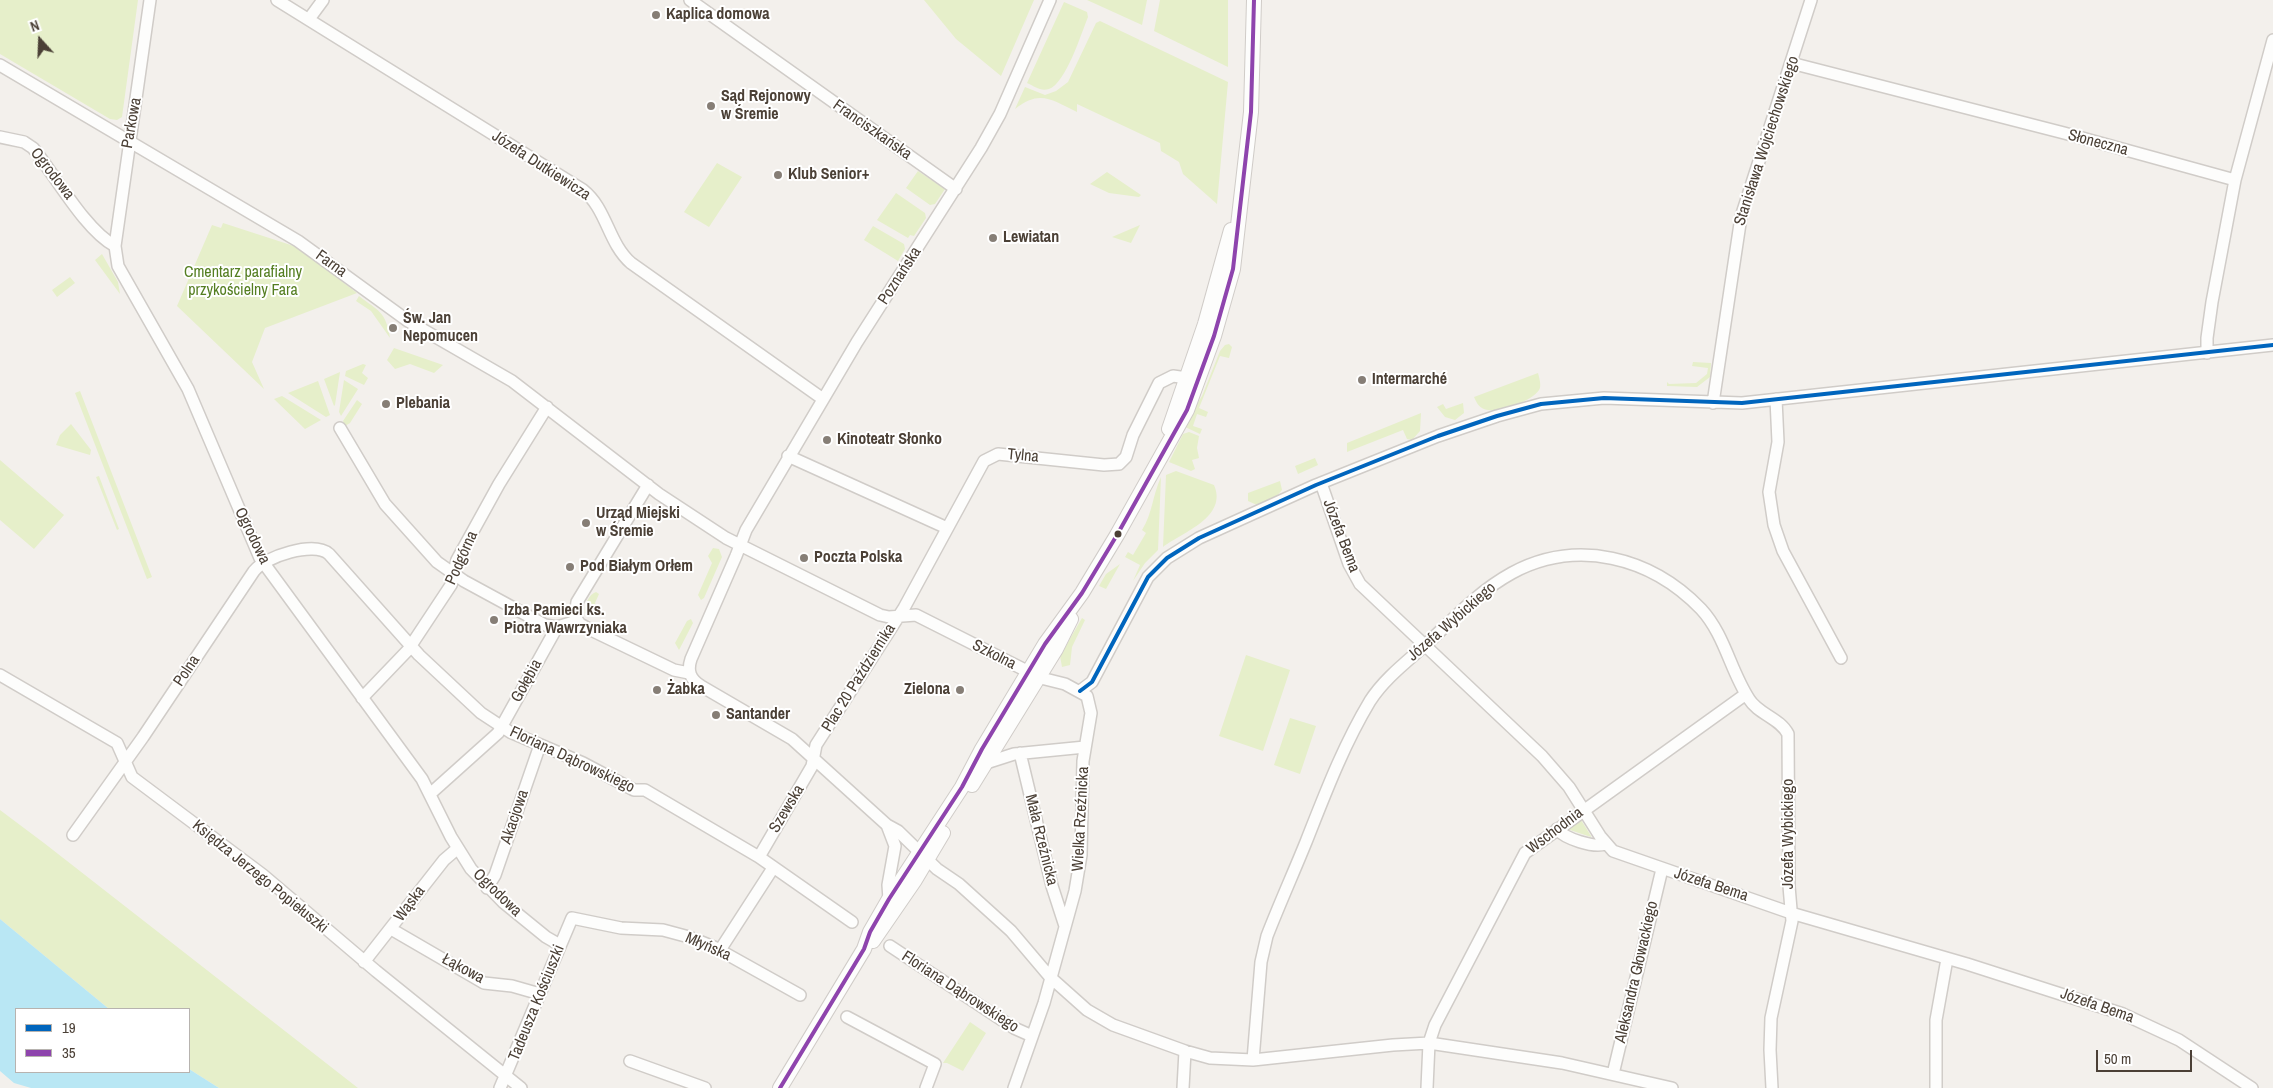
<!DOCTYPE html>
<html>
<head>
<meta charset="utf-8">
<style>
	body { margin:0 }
	#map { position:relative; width:2273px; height:1088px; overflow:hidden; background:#f3f0ec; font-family:"Archivo Narrow",sans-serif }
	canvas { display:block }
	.legend { position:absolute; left:15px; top:1008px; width:175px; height:65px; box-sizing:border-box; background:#fff; border:1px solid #b7b3af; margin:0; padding:6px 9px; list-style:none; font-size:15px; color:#4b4036 }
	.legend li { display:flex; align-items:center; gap:10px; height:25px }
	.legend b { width:25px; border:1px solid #b7b3af }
	.north { position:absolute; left:15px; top:15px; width:50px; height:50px; -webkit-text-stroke:4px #fff; paint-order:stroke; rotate:340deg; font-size:14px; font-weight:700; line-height:20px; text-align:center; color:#4b4036 }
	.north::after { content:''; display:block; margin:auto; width:18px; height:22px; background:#4b4036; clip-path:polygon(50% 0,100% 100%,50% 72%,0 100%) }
	.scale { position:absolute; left:2096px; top:1050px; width:96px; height:22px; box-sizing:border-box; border:2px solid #4b4036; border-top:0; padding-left:6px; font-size:15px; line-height:18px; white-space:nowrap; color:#4b4036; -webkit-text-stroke:4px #fff; paint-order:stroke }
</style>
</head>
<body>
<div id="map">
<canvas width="2273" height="1088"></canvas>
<ul class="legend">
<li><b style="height:6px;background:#0065bd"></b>19</li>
<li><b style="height:6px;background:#8e44ad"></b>35</li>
</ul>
<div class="north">N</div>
<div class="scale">50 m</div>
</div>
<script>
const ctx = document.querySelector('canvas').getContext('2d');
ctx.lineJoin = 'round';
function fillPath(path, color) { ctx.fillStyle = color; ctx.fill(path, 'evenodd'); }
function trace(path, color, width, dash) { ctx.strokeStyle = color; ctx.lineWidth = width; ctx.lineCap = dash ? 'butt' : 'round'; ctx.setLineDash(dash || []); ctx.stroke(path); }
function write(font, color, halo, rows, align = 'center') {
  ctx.font = font + ' "Archivo Narrow",sans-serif'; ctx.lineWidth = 4; ctx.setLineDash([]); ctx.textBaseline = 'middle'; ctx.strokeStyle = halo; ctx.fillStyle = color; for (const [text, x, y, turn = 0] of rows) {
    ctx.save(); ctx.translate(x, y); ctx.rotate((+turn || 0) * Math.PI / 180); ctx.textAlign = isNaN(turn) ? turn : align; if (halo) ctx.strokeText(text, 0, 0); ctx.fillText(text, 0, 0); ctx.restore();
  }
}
fillPath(new Path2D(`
	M 0,0 L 138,0 L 122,117 L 117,120 L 110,119 L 0,54 Z
	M 924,0 L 1034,0 L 1001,76 L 956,39 Z
	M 1087,0 L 1147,0 L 1142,25 Z
	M 1160,0 L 1228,0 L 1228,67 L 1154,31 Z
	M 1064,2 L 1087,12 L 1088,17 C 1081,34 1066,83 1049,89 C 1041,92 1034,86 1027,83 Z
	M 1100,21 L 1228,82 L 1217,204 L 1183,174 L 1179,162 L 1161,151 L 1160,143 L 1077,104 L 1077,112 C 1052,100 1040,89 1015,109 L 1025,87 L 1045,95 L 1056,91 L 1068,82 L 1096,23 Z
	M 717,163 L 742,177 L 709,227 L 684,212 Z
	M 918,171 L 945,189 L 935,204 L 930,205 L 906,188 Z
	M 1107,172 L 1141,195 L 1139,197 L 1109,193 L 1090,184 Z
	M 896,193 L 925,213 L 926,218 L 914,236 L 910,235 L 908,238 L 877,220 Z
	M 223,223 L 297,247 L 357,293 L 265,328 L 252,362 L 264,389 L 177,306 L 212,225 L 221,228 Z
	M 1140,225 L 1131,243 L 1112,237 Z
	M 873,226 L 904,244 L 905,249 L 898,261 L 864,240 Z
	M 102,254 L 118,282 L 120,294 L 95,260 Z
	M 70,277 L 75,283 L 57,297 L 52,290 Z
	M 359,296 C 378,311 386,311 390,338 L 371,311 L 356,301 Z
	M 1225,345 L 1229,344 L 1232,347 L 1229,358 L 1220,356 L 1199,408 L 1208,412 L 1206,417 L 1197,414 L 1193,426 L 1202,429 L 1200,434 L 1183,426 L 1202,396 L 1220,351 Z
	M 394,348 L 443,365 L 434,373 L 410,364 L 395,369 L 387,360 Z
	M 1693,362 L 1711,363 L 1710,377 L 1697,387 L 1667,386 L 1667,382 L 1669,384 L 1696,383 L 1707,374 L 1708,368 L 1692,366 Z
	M 363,364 L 366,365 L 362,373 L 368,378 L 364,385 L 345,376 L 346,371 Z
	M 340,372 L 335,405 L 334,406 L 324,379 Z
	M 1538,373 C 1539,377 1541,383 1540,388 C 1536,400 1499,413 1488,410 C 1480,409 1477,404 1474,397 Z
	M 344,380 L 358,389 L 341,416 L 339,412 Z
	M 318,381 L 330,415 L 326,417 L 288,393 Z
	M 80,391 L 152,577 L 147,579 L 75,393 Z
	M 282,396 L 321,420 L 305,429 L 274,399 Z
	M 357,400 L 362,404 L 350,423 L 345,426 L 343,421 Z
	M 1463,403 L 1464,413 L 1455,420 L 1445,417 L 1437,407 L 1443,404 L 1446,409 Z
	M 1421,413 L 1420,431 L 1412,440 L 1407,439 L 1403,430 L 1347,452 L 1347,443 Z
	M 71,424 L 91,450 L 90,455 L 56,445 L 60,435 Z
	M 1189,432 L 1199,436 L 1197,448 L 1199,458 L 1192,460 L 1195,469 L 1191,471 L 1169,462 L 1183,434 Z
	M 1315,458 L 1318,465 L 1298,474 L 1295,466 Z
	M 0,460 L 64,515 L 34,549 L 0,520 Z
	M 1176,471 L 1214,485 C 1228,517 1183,532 1163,547 L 1166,475 Z
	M 99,476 L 119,529 L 117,530 L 96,477 Z
	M 1161,477 L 1158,550 L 1145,563 L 1133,581 L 1140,565 L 1125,557 L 1128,552 L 1133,555 L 1146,533 L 1142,530 C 1153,512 1152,497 1161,477 Z
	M 1280,481 L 1282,490 L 1276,497 L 1257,505 L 1248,501 L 1248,493 Z
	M 713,548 L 719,549 L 722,557 L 704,598 L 701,600 L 698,595 L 712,563 L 708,556 Z
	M 1120,564 L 1106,589 L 1099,586 L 1106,574 Z
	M 596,592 L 599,594 L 595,603 L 599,612 L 597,616 L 590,617 L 585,613 C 584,605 589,594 596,592 Z
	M 1082,618 L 1085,620 L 1072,647 L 1070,665 L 1062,667 L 1060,656 Z
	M 691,619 L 693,623 L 679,650 L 675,643 L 687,621 Z
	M 1246,655 L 1290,670 L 1263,751 L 1219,736 Z
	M 1290,718 L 1316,726 L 1300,774 L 1274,765 Z
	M 0,810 L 44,843 L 358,1088 L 219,1088 L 189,1069 L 189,1009 L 109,1009 L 0,919 Z
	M 1581,820 L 1591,836 L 1591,837 L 1567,829 Z
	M 970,1022 L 986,1033 L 963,1071 L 947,1063 L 943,1063 Z`), '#e6efca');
fillPath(new Path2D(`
	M 0,919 L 109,1009 L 16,1009 L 16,1072 L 189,1072 L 189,1069 L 219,1088 L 31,1088 L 14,1083 L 0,1071 Z`), '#b9e7f4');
const minor = new Path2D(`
	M 277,0 L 583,190 C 607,209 608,243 631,263 L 823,399
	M 690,0 L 956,189
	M 1050,0 L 1000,114 L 981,148 L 857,342 L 746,530 L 736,556 L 691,659 C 687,671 690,679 701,686 L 792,739 L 887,825 L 898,831 L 937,869 L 959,884 L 1011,931 L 1050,977 L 1087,1010 L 1113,1025 L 1185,1051 L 1210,1058 L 1253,1060 L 1393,1045 L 1429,1043 L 1562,1063 L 1672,1088
	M 309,19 L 323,0
	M 1791,63 L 2064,133 L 2235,180 L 2212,302 L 2207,338 L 2207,353
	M 0,65 L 298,241 L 408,321 L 512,381 L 659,494 L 726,538 L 880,615 L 889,617 L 916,615 L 1023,669 L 1045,679 L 1065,684 L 1087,696 L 1091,713 L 1083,761 L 1081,855 L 1075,891 L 1044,1003 L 1014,1088
	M 0,137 L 24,142 L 33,148 C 55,175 85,230 115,246 L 118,266 L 188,389 L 260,558 L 422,779 L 451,837 L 471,869 L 503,902 L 546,937 L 560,945
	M 2235,180 L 2273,40
	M 115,246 L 150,0
	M 1776,399 L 1778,442 L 1769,492 L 1774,525 L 1783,551 L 1841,658
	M 1713,403 L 1741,217 L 1811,0
	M 340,428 L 385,504 L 437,562 L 464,581 L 545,625 L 557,627 L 577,621
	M 788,456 L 947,528
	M 1321,483 L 1349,564 L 1360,584 L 1542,756 L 1569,787 L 1600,836 L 1613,851 L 1791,913 L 1967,964 L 2123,1014 L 2179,1040 L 2252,1088
	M 648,485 L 577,602 L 575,617 L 580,624 L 591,630 L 674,670 L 689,673
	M 0,675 L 117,743 L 132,777 L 263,875 L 376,971 L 521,1088
	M 1080,691 L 1092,682 L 1148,577 L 1167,558 L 1199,538 L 1316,485 L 1438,436 L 1497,416 L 1541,404 L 1604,398 L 1742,403 L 2273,345
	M 362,698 L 408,650 L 451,585 L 457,560 L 499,484 L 547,407
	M 1020,753 L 1052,886 L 1065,926
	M 986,763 L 1014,754 L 1085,747
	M 430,794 L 498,733 L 557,627
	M 887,825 L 895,846 L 888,885 L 889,899
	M 1557,829 C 1565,839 1594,848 1605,844
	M 73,835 L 143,737 L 254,571 C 266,556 314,541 329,554 L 419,655 L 481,713 L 510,732 L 583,763 L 634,790 L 645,790 L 759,857 L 852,922
	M 759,857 L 812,766 L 816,745 L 904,608 L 984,461 L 998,454 L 1104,465 L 1119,464 L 1126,457 L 1133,435 L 1159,383 L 1173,376 L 1187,378
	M 487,888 L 495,875 L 540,745
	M 391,929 L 484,983 L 512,986 L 540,994
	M 890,946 L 1014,1028 L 1032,1036
	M 720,950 L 773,868
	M 364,962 L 444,860 L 458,848
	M 847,1017 L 935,1064 L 926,1088
	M 1253,1060 L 1261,962 L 1267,936 C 1279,905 1293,874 1306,842 C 1325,794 1343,746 1370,701 C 1386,676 1412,658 1433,638 C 1458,614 1481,590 1512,573 C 1577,538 1651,557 1701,609 C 1725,635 1730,670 1749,699 C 1758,714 1780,718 1788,734 L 1789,886 L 1792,921 L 1771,1018 L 1770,1050 L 1772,1088
	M 630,1061 L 705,1088
	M 1613,1074 L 1662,869
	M 500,1088 L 572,918 L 621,928 L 663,930 L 689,937 L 714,947 L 800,995
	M 1183,1088 L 1185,1051
	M 1427,1088 L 1429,1043 L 1435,1025 L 1525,853 L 1746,694
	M 1936,1088 L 1936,1020 L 1947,959`);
const tertiary = new Path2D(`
	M 1169,429 L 1205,324 L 1231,230
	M 972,785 L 1056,649 L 1071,619
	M 873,941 L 915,880 L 943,833
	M 780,1088 L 864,949 L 870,932 L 889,899 L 962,787 L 982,749 L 1045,644 L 1082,593 L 1117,535 L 1187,410 L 1214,336 L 1233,269 L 1251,112 L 1254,0`);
trace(minor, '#d0ccc8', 14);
trace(tertiary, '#d0ccc8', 16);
trace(minor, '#fdfdfc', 11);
trace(tertiary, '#fdfdfc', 14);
trace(new Path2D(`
	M 1080,691 L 1092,682 L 1148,577 L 1167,558 L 1199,538 L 1316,485 L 1438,436 L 1497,416 L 1541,404 L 1604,398 L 1742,403 L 2273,345`), '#0065bd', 4);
trace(new Path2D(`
	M 780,1088 L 864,949 L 870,932 L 889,899 L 962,787 L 982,749 L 1045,644 L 1082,593 L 1117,535 L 1187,410 L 1214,336 L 1233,269 L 1251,112 L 1254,0`), '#8e44ad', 4);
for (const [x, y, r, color] of [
	[656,15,5,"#867e76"],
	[711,106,5,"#867e76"],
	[778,175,5,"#867e76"],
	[993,238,5,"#867e76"],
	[393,328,5,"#867e76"],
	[1362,380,5,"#867e76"],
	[386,404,5,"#867e76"],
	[827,440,5,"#867e76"],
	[586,523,5,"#867e76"],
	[1118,534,4.5,"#4b4036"],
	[804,558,5,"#867e76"],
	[570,567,5,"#867e76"],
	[494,620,5,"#867e76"],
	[657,690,5,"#867e76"],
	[960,690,5,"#867e76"],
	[716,715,5,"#867e76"]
]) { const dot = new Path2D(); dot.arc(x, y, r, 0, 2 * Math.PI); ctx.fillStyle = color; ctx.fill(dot); trace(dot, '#fff', 2); }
write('bold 16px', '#4b4036', '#fff', [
	["Kaplica domowa",666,15],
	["Sąd Rejonowy",721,97],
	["w Śremie",721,115],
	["Klub Senior+",788,175],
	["Lewiatan",1003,238],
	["Św. Jan",403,319],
	["Nepomucen",403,337],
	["Intermarché",1372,380],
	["Plebania",396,404],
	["Kinoteatr Słonko",837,440],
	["Urząd Miejski",596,514],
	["w Śremie",596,532],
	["Poczta Polska",814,558],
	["Pod Białym Orłem",580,567],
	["Izba Pamieci ks.",504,611],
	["Piotra Wawrzyniaka",504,629],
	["Żabka",667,690],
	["Zielona",950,690,"right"],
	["Santander",726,715]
], 'left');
write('16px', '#4b4036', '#fff', [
	["Parkowa",132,123,-80],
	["Franciszkańska",872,130,35],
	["Stanisława Wojciechowskiego",1767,141,-72],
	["Słoneczna",2098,143,15],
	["Józefa Dutkiewicza",541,166,33],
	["Ogrodowa",52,174,52],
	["Farna",331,264,36],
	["Poznańska",900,276,-57],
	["Tylna",1023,456,5],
	["Ogrodowa",252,536,64],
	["Józefa Bema",1341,536,69],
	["Podgórna",462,558,-66],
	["Józefa Wybickiego",1452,622,-41],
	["Szkolna",994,655,27],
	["Polna",187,671,-56],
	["Plac 20 Października",859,678,-58],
	["Gołębia",527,681,-61],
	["Floriana Dąbrowskiego",572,760,25],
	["Szewska",787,809,-59],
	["Akacjowa",515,817,-71],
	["Wielka Rzeźnicka",1081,819,-87],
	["Wschodnia",1555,831,-37],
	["Józefa Wybickiego",1789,834,-90],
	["Mała Rzeźnicka",1041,840,76],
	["Księdza Jerzego Popiełuszki",260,877,39],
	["Józefa Bema",1711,885,18],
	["Ogrodowa",497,893,44],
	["Wąska",410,904,-53],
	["Młyńska",708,947,24],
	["Łąkowa",463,969,28],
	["Aleksandra Głowackiego",1637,972,-77],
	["Floriana Dąbrowskiego",960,992,33],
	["Tadeusza Kościuszki",537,1003,-68],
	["Józefa Bema",2097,1006,19]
]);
write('16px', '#547e21', '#fff', [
	["Cmentarz parafialny",243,273],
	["przykościelny Fara",243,291]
]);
</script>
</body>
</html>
